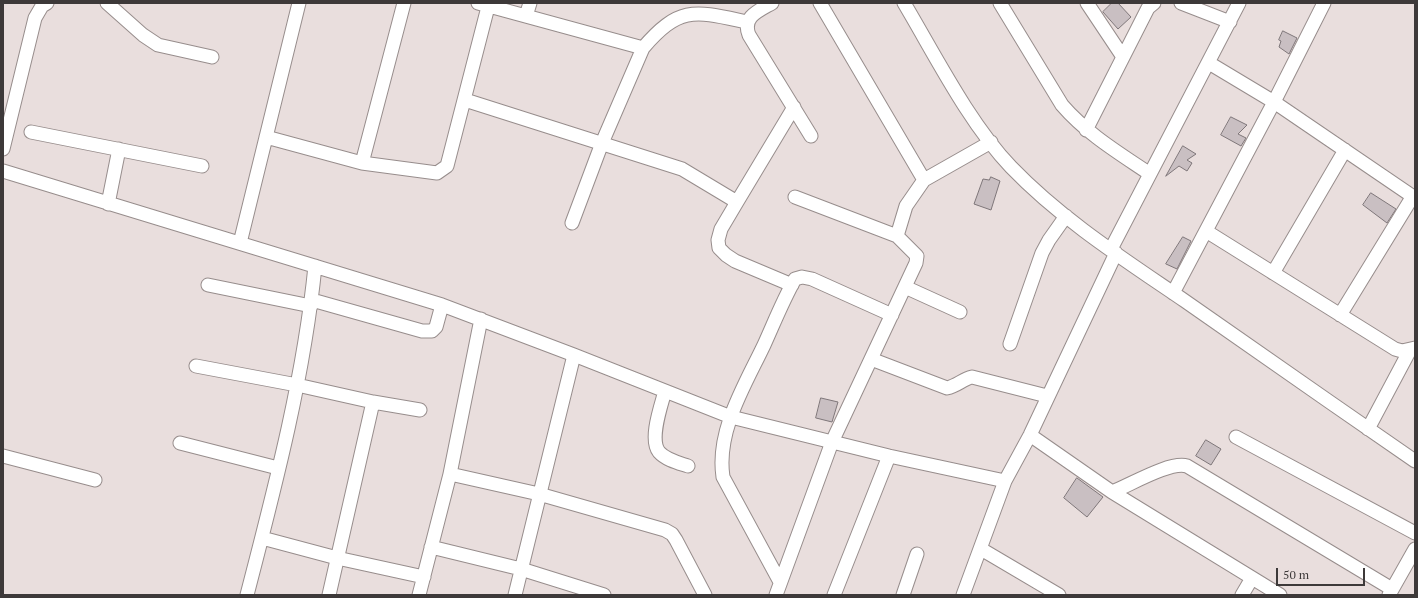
<!DOCTYPE html>
<html>
<head>
<meta charset="utf-8">
<style>
	body { margin:0 }
	#map { position:relative; width:1418px; height:598px; overflow:hidden; background:#e9dedd; font-family:"PT Serif",serif }
	canvas { display:block }
	.frame { position:absolute; inset:0; border:4px solid #3d3939; pointer-events:none }
	.scale { position:absolute; left:1276px; top:568px; width:89px; height:18px; box-sizing:border-box; border:2px solid #3d3939; border-top:0; padding-left:5px; font-size:12px; line-height:14px; white-space:nowrap; color:#3d3939; -webkit-text-stroke:3px #e9dedd; paint-order:stroke }
</style>
</head>
<body>
<div id="map">
<canvas width="1418" height="598"></canvas>
<div class="frame"></div>
<div class="scale">50 m</div>
</div>
<script>
const ctx = document.querySelector('canvas').getContext('2d');
ctx.lineJoin = 'round';
function fillPath(path, color) { ctx.fillStyle = color; ctx.fill(path, 'evenodd'); }
function trace(path, color, width, dash) { ctx.strokeStyle = color; ctx.lineWidth = width; ctx.lineCap = dash ? 'butt' : 'round'; ctx.setLineDash(dash || []); ctx.stroke(path); }
const building = new Path2D(`
	M 1112,3 L 1118,3 L 1131,17 L 1118,29 L 1103,12 Z
	M 1283,31 L 1297,38 L 1289,54 L 1279,47 L 1281,41 L 1279,40 Z
	M 1231,117 L 1247,125 L 1238,134 L 1246,138 L 1241,146 L 1221,135 Z
	M 1183,146 L 1196,154 L 1187,160 L 1192,163 L 1187,171 L 1179,166 L 1166,176 Z
	M 991,177 L 1000,181 L 991,210 L 974,204 L 983,179 L 989,180 Z
	M 1371,193 L 1396,209 L 1387,223 L 1363,205 Z
	M 1183,237 L 1191,241 L 1177,269 L 1166,264 Z
	M 821,398 L 838,402 L 832,422 L 816,418 Z
	M 1206,440 L 1221,449 L 1211,465 L 1196,456 Z
	M 1077,478 L 1103,497 L 1087,517 L 1064,498 Z`);
fillPath(building, '#c9bfc2');
trace(building, '#7e7679', 1);
const minor = new Path2D(`
	M 107,3 L 143,35 L 158,45 L 212,57
	M 478,3 L 643,48
	M 772,3 C 758,11 742,17 749,35 L 811,136
	M 820,3 L 924,180
	M 904,3 C 935,55 969,123 1011,167 C 1062,220 1125,260 1185,301 C 1262,355 1338,408 1415,461
	M 1000,3 L 1062,105 C 1087,134 1119,153 1150,174
	M 1087,3 L 1123,57
	M 1181,3 L 1230,22
	M 526,16 L 530,3
	M 1209,63 L 1274,102 L 1415,198
	M 465,100 L 682,169 L 737,202
	M 1086,130 L 1148,8 L 1154,3
	M 31,132 L 202,166
	M 266,137 L 362,163 L 437,173 L 447,166 L 489,3
	M 3,149 L 35,18 L 42,6 L 47,3
	M 362,163 L 404,3
	M 3,171 L 442,305 L 574,355 L 731,417 L 889,456 L 1005,481
	M 108,204 L 119,149
	M 572,223 L 602,143 L 643,48 C 680,5 695,11 747,22
	M 1206,231 L 1395,349 L 1402,351 L 1415,348
	M 897,236 L 906,206 L 924,180 L 991,142
	M 240,243 L 299,3
	M 1111,249 L 1239,3
	M 1273,273 L 1345,150
	M 208,285 L 311,306
	M 792,285 L 735,261 L 726,255 L 719,248 L 718,240 L 721,229 L 737,202 L 794,107
	M 905,287 L 960,312
	M 1173,293 L 1274,102 L 1324,3
	M 312,300 L 422,331 L 432,331 L 436,327 L 442,305
	M 1340,315 L 1413,196
	M 1010,344 L 1042,253 L 1049,240 L 1066,216
	M 871,359 L 947,388 C 957,386 963,379 972,377 L 1047,396
	M 196,366 L 297,385 L 373,402 L 420,410
	M 665,391 C 661,406 649,439 659,452 C 666,460 679,463 688,466
	M 1368,429 L 1410,350
	M 1030,435 L 1112,492 L 1280,595
	M 1236,437 L 1415,533
	M 180,443 L 278,468
	M 3,456 L 95,480
	M 450,474 L 539,494 L 665,530 L 672,534 L 676,540 L 705,595
	M 1112,492 C 1130,485 1170,461 1187,466 L 1392,589
	M 262,538 L 337,558 L 424,577
	M 431,547 L 521,569 L 604,595
	M 981,549 L 1059,595
	M 780,582 L 723,477 C 716,431 745,385 764,345 C 774,323 783,300 795,279 L 802,277 L 812,279 L 892,315
	M 247,595 C 275,487 304,377 315,266
	M 329,595 L 373,402
	M 419,595 L 450,474 L 481,319
	M 515,595 L 574,355
	M 776,595 L 832,442 L 916,263 L 917,256 L 897,236 L 795,197
	M 834,595 L 889,456
	M 903,595 L 917,554
	M 963,595 L 1005,481 L 1030,435 L 1116,253
	M 1242,595 L 1252,578
	M 1389,595 L 1415,549`);
trace(minor, '#978d8c', 15);
trace(minor, '#fff', 13);
</script>
</body>
</html>
